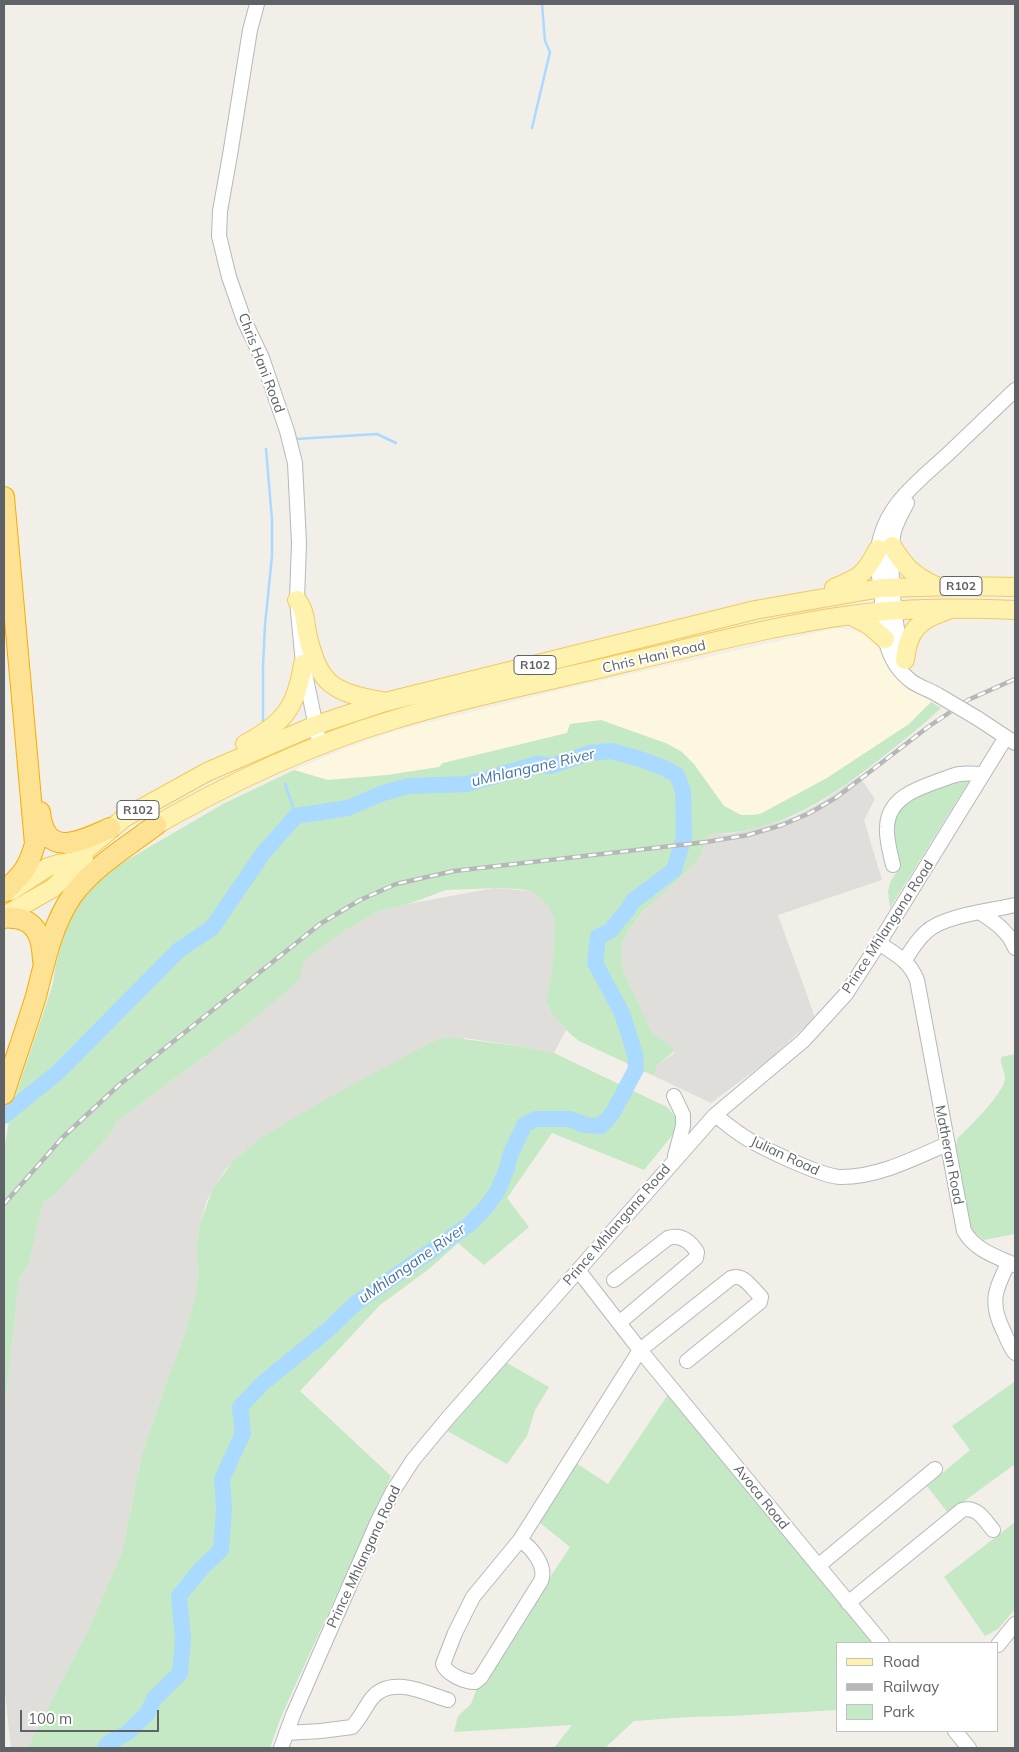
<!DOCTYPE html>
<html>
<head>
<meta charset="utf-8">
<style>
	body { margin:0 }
	#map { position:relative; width:1019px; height:1752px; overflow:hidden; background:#f1efe8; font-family:Mulish,sans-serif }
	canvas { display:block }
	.frame { position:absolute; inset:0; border:5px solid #5f6368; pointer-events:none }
	.legend { position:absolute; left:836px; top:1642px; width:162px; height:90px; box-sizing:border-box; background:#fff; border:1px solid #bfc1c3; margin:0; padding:6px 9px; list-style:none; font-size:15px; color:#5f6368 }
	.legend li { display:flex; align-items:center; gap:10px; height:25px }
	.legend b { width:25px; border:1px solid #bfc1c3 }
	.scale { position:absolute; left:20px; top:1710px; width:139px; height:22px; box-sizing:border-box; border:2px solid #5f6368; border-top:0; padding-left:6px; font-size:15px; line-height:18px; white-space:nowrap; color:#5f6368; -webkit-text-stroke:4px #fff; paint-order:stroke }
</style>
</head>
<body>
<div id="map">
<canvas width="1019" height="1752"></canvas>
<div class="frame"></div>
<ul class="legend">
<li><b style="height:6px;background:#fff2af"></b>Road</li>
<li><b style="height:6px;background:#b6b7b8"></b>Railway</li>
<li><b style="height:14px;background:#c5e8c5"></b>Park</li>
</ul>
<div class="scale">100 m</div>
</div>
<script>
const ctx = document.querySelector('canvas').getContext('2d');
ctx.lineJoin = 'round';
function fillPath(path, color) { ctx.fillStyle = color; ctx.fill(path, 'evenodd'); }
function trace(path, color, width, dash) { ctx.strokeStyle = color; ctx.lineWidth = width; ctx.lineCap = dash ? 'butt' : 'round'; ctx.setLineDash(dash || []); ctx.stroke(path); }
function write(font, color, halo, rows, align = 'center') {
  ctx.font = font + ' Mulish,sans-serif'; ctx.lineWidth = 4; ctx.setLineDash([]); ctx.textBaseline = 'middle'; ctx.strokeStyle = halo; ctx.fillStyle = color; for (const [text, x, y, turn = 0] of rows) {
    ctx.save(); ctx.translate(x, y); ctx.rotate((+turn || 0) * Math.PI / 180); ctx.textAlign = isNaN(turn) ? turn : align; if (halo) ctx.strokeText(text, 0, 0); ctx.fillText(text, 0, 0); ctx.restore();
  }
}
fillPath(new Path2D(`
	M 837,628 L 856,631 L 868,637 L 877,646 L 889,669 L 899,680 L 931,702 L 909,724 L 827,778 L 760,814 L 741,815 L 724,806 L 682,752 L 667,744 L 601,720 L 567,733 L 443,763 L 439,767 L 387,775 L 328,780 L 294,770 L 349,747 L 398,730 L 561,690 Z`), '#fef7e0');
fillPath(new Path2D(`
	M 859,776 L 875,799 L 864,820 L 882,880 L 778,915 L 815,1017 L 770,1059 L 711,1103 L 654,1076 L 657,1066 L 673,1054 L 674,1051 L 673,1048 L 652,1034 L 623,970 L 621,947 L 626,934 L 652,901 L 680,878 L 698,860 L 710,834 L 729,834 L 760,827 L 793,817 L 822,802 Z
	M 494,888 L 530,891 L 536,894 L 548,906 L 554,919 L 553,960 L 546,1002 L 552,1014 L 566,1030 L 554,1053 L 525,1047 L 465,1038 L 243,1152 L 226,1169 L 207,1200 L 200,1223 L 196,1248 L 198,1271 L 196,1293 L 186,1330 L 165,1386 L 142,1454 L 122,1552 L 89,1628 L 27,1748 L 11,1748 L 4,1684 L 4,1415 L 19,1280 L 29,1263 L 43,1202 L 55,1195 L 112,1132 L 116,1122 L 247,1025 L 298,980 L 304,961 L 344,931 L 380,911 L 408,904 Z`), '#e0deda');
fillPath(new Path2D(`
	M 931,702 L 941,708 C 923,725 904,740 885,755 C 832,797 780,833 710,834 L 698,860 L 680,878 L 645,909 L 626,934 L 621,947 L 623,970 L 652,1033 L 673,1048 L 674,1051 L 657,1066 L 654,1076 L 579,1041 L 566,1030 L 552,1014 L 546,1002 L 553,960 L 554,919 L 548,906 L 536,894 L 530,891 L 520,889 L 494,888 L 446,890 L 408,904 L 380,911 L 344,931 L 304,961 L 299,980 L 247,1025 L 116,1122 L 112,1132 L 55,1195 L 43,1202 L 29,1263 L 19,1280 L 4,1415 L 4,1151 L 10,1115 L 15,1097 L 53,984 C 60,932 75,898 117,866 L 223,804 L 294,770 L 328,780 L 387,775 L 439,767 L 443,763 L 567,733 L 570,724 L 601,720 L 668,744 L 682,752 L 694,764 L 724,806 L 741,815 L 754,815 L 760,814 L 827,778 L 909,724 Z
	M 971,778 L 890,908 L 888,892 L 890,882 L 896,873 L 899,862 L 892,828 L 897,811 L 910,800 L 957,780 Z
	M 447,1037 L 525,1047 L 554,1053 L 667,1107 L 676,1118 L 675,1132 L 644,1170 L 552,1133 L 507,1198 L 529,1227 L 484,1265 L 458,1243 L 429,1269 L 380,1305 L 300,1391 L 391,1476 L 293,1690 L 279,1722 L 270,1748 L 27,1748 L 89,1628 L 122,1552 L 142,1454 L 165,1386 L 186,1330 L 196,1293 L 198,1271 L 196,1248 L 200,1223 L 213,1189 L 234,1160 L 261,1138 L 319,1103 L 428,1044 Z
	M 1015,1054 L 1015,1234 L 984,1240 L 974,1232 L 970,1226 L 956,1146 L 957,1139 C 969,1127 1006,1092 1005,1077 C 1004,1069 1000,1065 1001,1057 Z
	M 507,1363 L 549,1387 L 535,1410 L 527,1436 L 507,1464 L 447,1431 Z
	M 1015,1374 L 1015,1464 L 948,1513 L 927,1486 L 970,1450 L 952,1426 L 1014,1382 Z
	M 669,1393 L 873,1643 L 838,1643 L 838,1710 L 731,1716 L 689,1717 L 634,1721 L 605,1748 L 554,1748 L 572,1725 L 454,1732 L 458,1716 L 471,1704 L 477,1688 L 570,1547 L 539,1522 L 576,1463 L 608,1484 Z
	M 1015,1522 L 1015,1609 L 998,1629 L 985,1636 L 944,1577 Z`), '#c5e8c5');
trace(new Path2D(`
	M 532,128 L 550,52 L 545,41 L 542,4
	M 296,439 L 377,434 L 396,443
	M 263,721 L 263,666 L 265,625 L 272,556 L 272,520 L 266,449
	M 285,784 L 296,816`), '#aadaff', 2.5);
trace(new Path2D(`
	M 4,1116 L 57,1073 L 179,950 L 212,928 L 264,852 L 296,816 L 348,808 L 383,793 L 408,786 L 467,784 L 537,764 L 551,766 L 590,753 L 611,751 L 637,758 L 662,767 L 677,775 L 683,791 L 684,837 L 674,870 L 633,901 L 628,909 L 610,931 L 598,937 L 595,963 L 622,1013 L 635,1054 L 636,1069 L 612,1114 L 601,1126 L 585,1125 L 570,1119 L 536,1119 L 525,1124 L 510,1155 L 507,1168 L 498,1190 L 487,1206 L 470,1224 L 356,1303 L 329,1329 L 263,1383 L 240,1407 L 243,1433 L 222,1479 L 224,1508 L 221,1550 L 202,1568 L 179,1596 L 183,1639 L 180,1673 L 154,1699 L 147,1714 L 127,1733 L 107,1744 L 105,1748`), '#aadaff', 16);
const minor = new Path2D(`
	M 257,4 L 250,30 L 230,155 L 220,211 L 219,236 L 229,277 L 244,320 L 262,358 L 287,431 L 295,463 L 299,543 L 297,600 L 303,664 L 320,746
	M 905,659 C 894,634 888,559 894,531 C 897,521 902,512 907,503
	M 938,695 C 930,690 919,687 911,681 C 884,660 884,633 882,602 C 881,585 876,566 878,549 C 884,505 919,481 949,453 C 971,432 993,411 1015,390
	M 977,718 L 1015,743
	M 893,865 C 890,852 886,839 887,827 C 888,799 915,789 938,781 C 945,779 952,775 960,774 C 967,773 976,774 983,774
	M 981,913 C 995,922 1009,932 1015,948
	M 879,943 C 896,955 909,960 917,980 L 964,1231 C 975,1250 995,1256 1015,1265
	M 905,960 C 911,950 917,940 926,932 C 944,915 991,911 1015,905
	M 674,1096 L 683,1115 L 683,1126 L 675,1156
	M 715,1115 C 723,1121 731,1128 740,1134 C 757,1146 822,1177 841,1177 C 878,1177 913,1159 947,1144
	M 1009,1262 C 995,1289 989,1303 1004,1332 C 1007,1339 1010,1347 1015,1353
	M 578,1270 L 640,1350 L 882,1643
	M 614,1280 L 668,1238 C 681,1234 690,1241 697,1252 L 696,1258 L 619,1323
	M 520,1540 C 532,1548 547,1566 541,1581 L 481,1677 L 475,1682 C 465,1682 446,1674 443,1664 L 455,1633 L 473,1597 L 520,1540 L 640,1350 L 731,1278 C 743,1273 751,1287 759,1295 L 761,1297 L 760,1302 L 687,1361
	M 818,1566 L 935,1469
	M 848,1603 L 962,1510 C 977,1506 984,1519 993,1530
	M 998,1645 L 1015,1624
	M 955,1731 L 969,1748
	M 286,1733 L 321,1731 L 352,1727 C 360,1719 365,1707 372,1698 C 391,1675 425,1693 448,1700
	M 281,1748 L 293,1715 L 377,1523 L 393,1491 L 413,1460 L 448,1418 L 715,1115 L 803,1041 L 846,994 L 879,943 L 1006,737`);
const major = new Path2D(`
	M 892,546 C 904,566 913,575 934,585
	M 834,588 C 861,577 865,574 878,549
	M 297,600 C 305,610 305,621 307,633 C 319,684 331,692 382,701
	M 850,615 L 869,625 L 885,639
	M 905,660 C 908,631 918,620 946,611
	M 245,744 C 284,723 296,708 303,664
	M 144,832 C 223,786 305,746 393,720 C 470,696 550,681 628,662 C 702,645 776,625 851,615 C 906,607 960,608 1015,610
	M 11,891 L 48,867 L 58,864 L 84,859
	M 4,916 L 53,888 L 72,870 L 87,849 L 124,818 L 207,772 L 316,725 L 385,702 L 755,610 L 881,588 L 960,586 L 1015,587`);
const highway = new Path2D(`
	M 4,497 L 35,844 C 28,869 22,874 4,892
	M 40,812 C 45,860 81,841 110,828
	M 4,918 C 8,917 11,918 15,918 C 38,921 42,940 43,960
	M 4,1094 C 14,1062 26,1029 36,996 C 45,962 51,927 72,896 C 93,867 128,846 156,825`);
trace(minor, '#b5b8bc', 16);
trace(major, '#f2c960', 20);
trace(highway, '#f9ab00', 22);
trace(minor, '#fff', 14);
trace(major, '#fff2af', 18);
trace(highway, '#fde293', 20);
const rail = new Path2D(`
	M 4,1204 L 63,1137 L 119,1085 L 320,924 L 360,900 L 396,884 L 454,871 L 706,842 L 748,835 L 782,825 L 810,813 L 837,797 L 928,727 L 968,700 L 1015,679`);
trace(rail, '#b6b7b8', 4.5);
trace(rail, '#fff', 2.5, [8]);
const minorBridge = new Path2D(`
	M 938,695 L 977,718`);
trace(minorBridge, '#b5b8bc', 16, []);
trace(minorBridge, '#fff', 14);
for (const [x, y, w] of [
	[961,586,42],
	[535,665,42],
	[138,810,42]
]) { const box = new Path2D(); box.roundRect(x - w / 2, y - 9.5, w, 19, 4); ctx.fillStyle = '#fff'; ctx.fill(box); trace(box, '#5f6368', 1); }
write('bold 12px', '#5f6368', null, [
	["R102",961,586],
	["R102",535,665],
	["R102",138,810]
]);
write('14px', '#5f6368', '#fff', [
	["Chris Hani Road",261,363,69],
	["Chris Hani Road",654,657,-13],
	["Prince Mhlangana Road",888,927,-57],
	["Matheran Road",949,1155,79],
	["Julian Road",785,1156,25],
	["Prince Mhlangana Road",617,1225,-49],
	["Avoca Road",761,1497,51],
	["Prince Mhlangana Road",364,1557,-65]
]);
write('italic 15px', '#4174aa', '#fff', [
	["uMhlangane River",533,768,-13],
	["uMhlangane River",412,1264,-35]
]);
</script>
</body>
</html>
